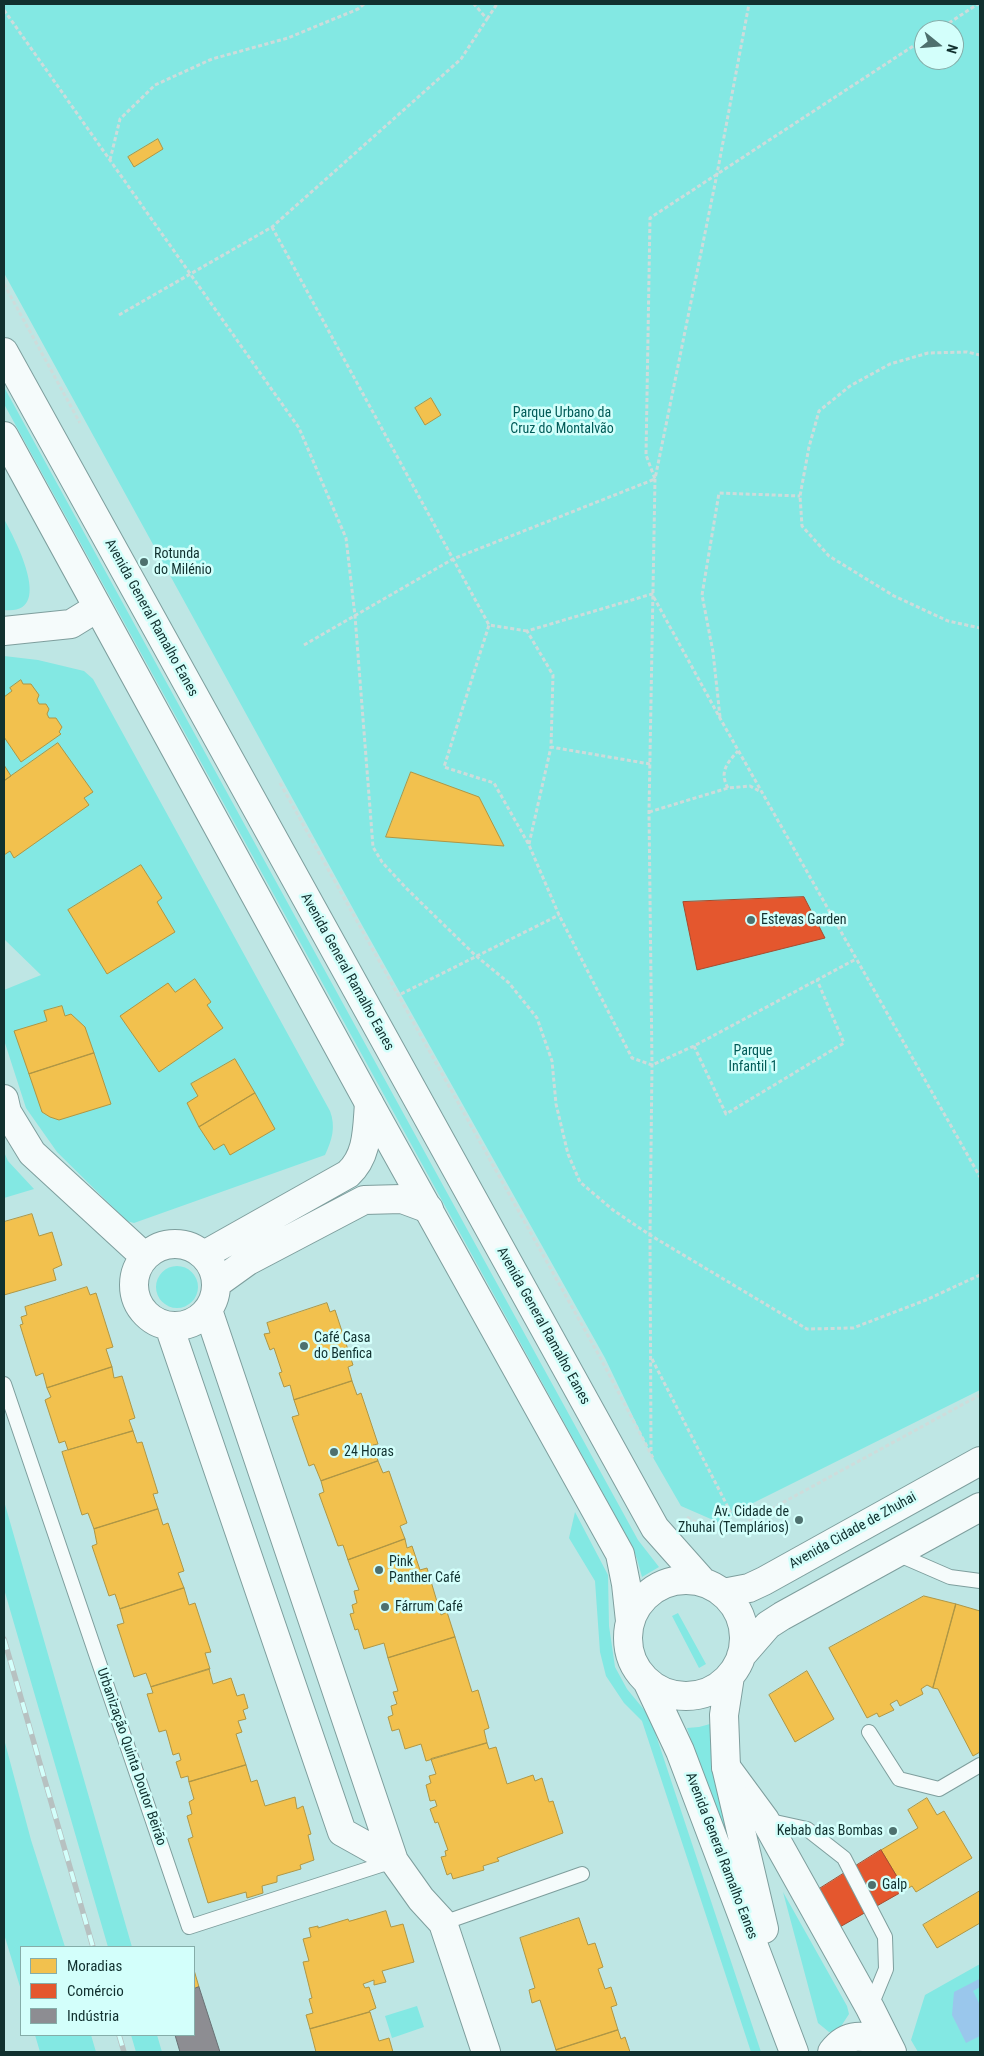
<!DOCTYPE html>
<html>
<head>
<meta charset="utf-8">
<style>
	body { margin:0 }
	#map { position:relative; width:984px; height:2056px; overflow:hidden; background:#bee6e4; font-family:"Roboto Condensed",sans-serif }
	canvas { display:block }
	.frame { position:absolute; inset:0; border:5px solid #11312f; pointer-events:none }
	.legend { position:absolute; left:20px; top:1946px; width:175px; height:90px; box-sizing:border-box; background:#d3fffb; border:1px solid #85ada9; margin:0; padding:6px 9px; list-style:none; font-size:15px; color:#11312f }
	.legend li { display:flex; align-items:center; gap:10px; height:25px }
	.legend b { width:25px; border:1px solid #85ada9 }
	.north { position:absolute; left:914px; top:20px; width:50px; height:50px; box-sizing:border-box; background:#d3fffb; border:1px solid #85ada9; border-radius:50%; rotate:107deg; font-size:14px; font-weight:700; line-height:20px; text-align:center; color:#11312f }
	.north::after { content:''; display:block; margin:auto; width:18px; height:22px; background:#4e706e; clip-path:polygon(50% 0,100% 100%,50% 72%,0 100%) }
</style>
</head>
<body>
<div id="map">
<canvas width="984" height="2056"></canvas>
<div class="frame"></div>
<ul class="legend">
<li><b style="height:14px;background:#f2c14e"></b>Moradias</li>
<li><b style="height:14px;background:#e4572e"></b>Comércio</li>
<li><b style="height:14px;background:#8d8d92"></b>Indústria</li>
</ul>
<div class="north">N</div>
</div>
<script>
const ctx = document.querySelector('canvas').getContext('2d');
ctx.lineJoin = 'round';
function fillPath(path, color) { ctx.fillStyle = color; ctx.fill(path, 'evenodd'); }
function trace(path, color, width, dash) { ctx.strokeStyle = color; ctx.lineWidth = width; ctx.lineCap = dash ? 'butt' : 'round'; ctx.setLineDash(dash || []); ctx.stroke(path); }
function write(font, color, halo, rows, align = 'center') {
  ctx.font = font + ' "Roboto Condensed",sans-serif'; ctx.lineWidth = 5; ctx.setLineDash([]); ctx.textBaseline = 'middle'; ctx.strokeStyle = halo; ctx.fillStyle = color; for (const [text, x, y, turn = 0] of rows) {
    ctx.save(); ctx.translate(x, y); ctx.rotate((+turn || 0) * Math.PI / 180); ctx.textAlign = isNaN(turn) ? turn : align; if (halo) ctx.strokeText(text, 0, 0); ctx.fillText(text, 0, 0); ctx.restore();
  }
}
fillPath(new Path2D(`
	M 4,4 L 980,4 L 980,1390 L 751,1504 L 720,1523 L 681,1506 L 651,1454 L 605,1358 L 362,925 L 4,273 ZM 924,30 L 954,30 L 954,60 L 924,60 Z
	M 4,387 L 638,1540 L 659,1567 L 642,1577 L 637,1559 L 631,1544 L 4,404 Z
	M 4,519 C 15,539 56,616 4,610 Z
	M 4,656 L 38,660 L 84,671 L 93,679 L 330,1111 C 336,1127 332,1140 325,1155 L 134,1223 L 127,1221 L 57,1152 L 26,1108 L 4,1040 L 4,990 L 41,975 L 4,939 Z
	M 4,1152 L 8,1161 L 34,1189 L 4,1198 Z
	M156 1287a21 21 0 1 1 42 0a21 21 0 1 1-42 0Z
	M 4,1501 L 132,1947 L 108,1947 L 4,1589 Z
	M 575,1512 L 608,1575 L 609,1626 L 615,1667 L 627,1689 L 650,1717 L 761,2052 L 751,2052 L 642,1721 L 624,1703 L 606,1676 L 600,1652 L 595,1581 L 569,1538 Z
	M 678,1613 L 706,1664 L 699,1668 L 672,1616 Z
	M 710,1724 L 729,1837 L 725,1838 L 687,1728 L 699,1727 Z
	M 4,1739 L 31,1840 L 65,1947 L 21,1947 L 21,1990 L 4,1934 Z
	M 783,1892 L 847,2006 L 849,2014 L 838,2031 L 829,2032 L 818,2023 Z
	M 980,1964 L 980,2052 L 918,2052 L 911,2040 L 925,1995 Z
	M 417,2006 L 424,2027 L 392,2038 L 385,2016 Z
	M 35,2035 L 91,2035 L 96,2052 L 40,2052 Z
	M 131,2035 L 157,2035 L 162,2052 L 136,2052 Z`), '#83e8e3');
fillPath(new Path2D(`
	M 979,1979 L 980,1987 L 973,1991 L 980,2005 L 980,2036 L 966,2043 L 952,2015 L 954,1992 Z`), '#9ac7ec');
const homes = new Path2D(`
	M 158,139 L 163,149 L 134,167 L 128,157 Z
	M 431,398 L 441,415 L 425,425 L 415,408 Z
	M 21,680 L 23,684 L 31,684 L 39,695 L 37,700 L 39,704 L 46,704 L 49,709 L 47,714 L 49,718 L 56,718 L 62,727 L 59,732 L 61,734 L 21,762 L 4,737 L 4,697 L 12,691 L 10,688 Z
	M 58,743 L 93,792 L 84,798 L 89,805 L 14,858 L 10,851 L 4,855 L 4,781 Z
	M 4,765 L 11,776 L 4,781 Z
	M 411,772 L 479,797 L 504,846 L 386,837 Z
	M 141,865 L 162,898 L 157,902 L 175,932 L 107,974 L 68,910 Z
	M 195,979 L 211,1002 L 207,1005 L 223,1028 L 159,1072 L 120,1016 L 168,983 L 175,992 Z
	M 62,1006 L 65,1016 L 71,1014 L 85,1027 L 94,1053 L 29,1074 L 14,1031 L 47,1021 L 44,1011 Z
	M 94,1053 L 111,1104 L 59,1120 L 50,1117 L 42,1112 L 29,1074 Z
	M 235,1059 L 255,1093 L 199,1127 L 187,1103 L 198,1096 L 191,1084 Z
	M 255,1093 L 275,1129 L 230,1155 L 224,1144 L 214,1150 L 199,1127 Z
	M 32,1214 L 39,1236 L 52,1232 L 62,1265 L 53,1269 L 56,1280 L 4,1295 L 4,1222 Z
	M 87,1287 L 90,1295 L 96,1293 L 113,1347 L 106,1349 L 112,1367 L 47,1388 L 43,1373 L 36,1376 L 20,1325 L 23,1324 L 21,1317 L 27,1315 L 25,1307 Z
	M 327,1303 L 330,1312 L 335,1310 L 353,1365 L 348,1367 L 352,1381 L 294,1400 L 290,1385 L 284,1387 L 279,1373 L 282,1372 L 274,1348 L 270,1350 L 264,1334 L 270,1333 L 267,1323 Z
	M 112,1367 L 114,1378 L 122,1376 L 135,1418 L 129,1420 L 133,1431 L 68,1450 L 65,1441 L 59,1443 L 45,1400 L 51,1397 L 47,1388 Z
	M 352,1381 L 357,1395 L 361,1393 L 378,1444 L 373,1445 L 378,1461 L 321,1481 L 314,1464 L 309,1466 L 292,1417 L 299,1415 L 294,1400 Z
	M 133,1431 L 137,1443 L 142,1442 L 158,1493 L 153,1494 L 158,1509 L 94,1529 L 88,1513 L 82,1515 L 62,1452 Z
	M 378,1461 L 383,1473 L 389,1471 L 407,1523 L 400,1526 L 405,1539 L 348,1560 L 343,1545 L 338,1546 L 319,1494 L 324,1492 L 321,1481 Z
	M 158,1509 L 163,1525 L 168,1523 L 184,1571 L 178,1573 L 184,1588 L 120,1609 L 115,1594 L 109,1596 L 92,1546 L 97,1544 L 94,1529 Z
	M 405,1539 L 407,1548 L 412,1546 L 420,1570 L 427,1568 L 441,1615 L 447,1612 L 455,1637 L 388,1658 L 384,1643 L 364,1649 L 358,1629 L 355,1630 L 350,1614 L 354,1613 L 352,1605 L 357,1603 L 354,1591 L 359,1590 L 348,1560 Z
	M 184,1588 L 189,1605 L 195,1603 L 211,1652 L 205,1653 L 210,1669 L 151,1687 L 146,1673 L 134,1677 L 117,1625 L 124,1623 L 120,1609 Z
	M 924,1596 L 956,1604 L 933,1688 L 927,1685 L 921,1689 L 923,1694 L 900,1706 L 897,1700 L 890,1704 L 894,1710 L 879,1717 L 877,1713 L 867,1718 L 829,1648 Z
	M 956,1604 L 980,1611 L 980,1752 L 973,1756 L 938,1689 L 933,1688 Z
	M 455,1637 L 472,1692 L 478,1690 L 489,1728 L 484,1730 L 487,1743 L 426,1761 L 421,1744 L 405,1749 L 399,1729 L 392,1731 L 388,1717 L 393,1715 L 391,1706 L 397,1704 L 393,1692 L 398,1691 L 388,1658 Z
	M 209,1669 L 213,1684 L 231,1678 L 237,1696 L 244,1694 L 248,1708 L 243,1710 L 246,1719 L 238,1721 L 242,1732 L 236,1734 L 246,1765 L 189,1782 L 188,1776 L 181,1778 L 176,1762 L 181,1760 L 179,1753 L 173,1755 L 166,1730 L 159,1732 L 147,1694 L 153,1693 L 151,1687 Z
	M 807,1671 L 834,1719 L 795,1742 L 769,1695 Z
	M 487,1743 L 489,1749 L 496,1747 L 507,1784 L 533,1775 L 535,1781 L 542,1778 L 549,1802 L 553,1801 L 563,1833 L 497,1858 L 499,1861 L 483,1866 L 484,1870 L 453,1879 L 451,1873 L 447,1875 L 441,1857 L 446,1856 L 445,1851 L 448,1850 L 438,1822 L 435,1823 L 430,1809 L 437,1806 L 435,1800 L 430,1801 L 426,1785 L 431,1783 L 429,1776 L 436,1774 L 431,1759 Z
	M 246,1765 L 251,1782 L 257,1780 L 265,1806 L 295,1797 L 297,1809 L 303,1806 L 311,1834 L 308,1835 L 314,1860 L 300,1865 L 301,1869 L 277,1876 L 277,1882 L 262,1886 L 263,1893 L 247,1898 L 246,1892 L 208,1903 L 188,1839 L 193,1837 L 187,1816 L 192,1814 L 189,1802 L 194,1799 L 189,1782 Z
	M 927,1798 L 937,1815 L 944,1811 L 972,1858 L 916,1892 L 912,1886 L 905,1890 L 881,1850 L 918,1828 L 908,1810 Z
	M 980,1891 L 980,1923 L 937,1948 L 923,1925 Z
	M 386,1911 L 391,1927 L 403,1924 L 414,1962 L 382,1971 L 386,1982 L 374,1985 L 374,1980 L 363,1984 L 365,1988 L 369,1987 L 376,2008 L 369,2011 L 370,2012 L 310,2029 L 306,2015 L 313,2013 L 309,1999 L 312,1998 L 303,1962 L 309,1961 L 303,1939 L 311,1937 L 309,1928 L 318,1926 L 318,1928 L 348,1919 L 349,1921 Z
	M 579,1918 L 588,1945 L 595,1943 L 603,1967 L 598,1969 L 605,1989 L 611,1987 L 617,2005 L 611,2007 L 618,2030 L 556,2050 L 540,2000 L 532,2003 L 529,1990 L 535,1988 L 520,1938 Z
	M 194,1970 L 199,1987 L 194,1989 Z
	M 370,2012 L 379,2041 L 389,2038 L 393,2052 L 316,2052 L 310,2029 Z
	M 618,2030 L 621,2039 L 625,2037 L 630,2052 L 557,2052 L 556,2050 Z`);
fillPath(homes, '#f2c14e');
trace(homes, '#ae9645', 1);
const shops = new Path2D(`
	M 804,897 L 825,938 L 697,970 L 683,902 Z
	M 881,1850 L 905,1890 L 838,1928 L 816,1891 Z`);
fillPath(shops, '#e4572e');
trace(shops, '#a54c2e', 1);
const industry = new Path2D(`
	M 199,1987 L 220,2052 L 180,2052 L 175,2035 L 194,2035 L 194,1989 Z`);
fillPath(industry, '#8d8d92');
trace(industry, '#687174', 1);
const lane = new Path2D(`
	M 4,1384 L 189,1927 L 393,1861
	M 897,1554 L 950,1577 L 980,1581
	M 869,1732 L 899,1779 L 939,1789 L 980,1765
	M 766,1820 L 807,1829 L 844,1858 L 885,1937 L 886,1969 L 870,2008
	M 443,1923 L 582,1874`);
const street = new Path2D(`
	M 4,631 L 71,624 L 97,608
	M 4,1099 L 7,1112 L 32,1153 L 145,1257
	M134 1285a41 41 0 1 1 82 0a41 41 0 1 1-82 0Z
	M 204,1255 L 348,1174 C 368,1156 367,1129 369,1103
	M 216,1284 L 248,1261 L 364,1200 L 402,1199 L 429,1209
	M 208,1310 L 394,1861 L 421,1899 L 443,1923 L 486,2052
	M 169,1326 L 342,1832 L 394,1861
	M 726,1767 L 765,1820 L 870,2008 L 892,2052
	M 832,2052 C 848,2031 864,2036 886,2042`);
const primary = new Path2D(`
	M 4,352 L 655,1528 L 703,1582
	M 4,436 L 369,1103 L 620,1554 L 626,1584 L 630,1621
	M628 1638a58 58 0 1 1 116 0a58 58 0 1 1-116 0Z
	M 723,1593 L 749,1588 L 764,1581 L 980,1461
	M 741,1656 L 768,1625 L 782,1616 L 980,1507
	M 730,1676 L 724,1715 L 726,1767 L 764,1929
	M 648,1683 L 680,1751 L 794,2052`);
trace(lane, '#7e9e9d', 16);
trace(street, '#7e9e9d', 30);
trace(primary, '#7e9e9d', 30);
trace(new Path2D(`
	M 4,10 L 299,428 L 346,538 L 355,616 L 373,847 L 382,862 L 406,888 L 475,955 L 509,983 L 537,1018 L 552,1061 L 556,1104 L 568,1154 L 580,1182 L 613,1210 L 650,1235 L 807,1329 L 853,1328 L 926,1300 L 980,1275
	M 487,19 L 497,4
	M 938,30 L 978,4
	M 110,160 L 120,119 L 155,85 L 212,59 L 288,38 L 358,9 L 364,4
	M 272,227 L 489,625
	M 4,284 L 80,423
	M 119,315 L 272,227 L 461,59 L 487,19 L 474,4
	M 980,355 L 967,352 L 928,353 L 890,364 L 850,386 L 819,411 L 809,447 L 800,496 L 802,526 L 829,556 L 894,596 L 948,621 L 980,628
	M 527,631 L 489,625 L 444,767 L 494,783 L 529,845 L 559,915 L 632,1058 L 652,1065 L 694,1046 L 856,959
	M 304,645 L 453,559 L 655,479 L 646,455 L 650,218 L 924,39
	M 720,717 L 713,652 L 702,595 L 719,493 L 800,496
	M 650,764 L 551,747 L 553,675 L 527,631 L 652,594 L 721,720 L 980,1177
	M 280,783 L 601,1359 L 654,1460
	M 728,788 C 719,772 727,763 738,751
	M 649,812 L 728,788 L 750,786 L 761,792
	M 529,844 L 551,747
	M 401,994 L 559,915
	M 694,1046 L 726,1114 L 844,1043 L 817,980
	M 652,1359 L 732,1515
	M 651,1451 L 650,1235 L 652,1065 L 649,812 L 655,479 L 717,174 L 749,4
	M 687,1517 C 704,1528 719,1528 738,1527 L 980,1395`), '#cedcdb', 3, [4, 2.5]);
trace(lane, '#f5fbfb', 14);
trace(street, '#f5fbfb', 28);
trace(primary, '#f5fbfb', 28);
const rail = new Path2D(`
	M 4,1639 L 93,1947
	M 119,2035 L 124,2052`);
trace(rail, '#b7c1c1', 5.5);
trace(rail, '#d3fffb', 4, [11]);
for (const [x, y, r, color] of [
	[144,562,5,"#4e706e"],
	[751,920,5,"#4e706e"],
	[304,1346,5,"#4e706e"],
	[334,1452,5,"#4e706e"],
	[799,1520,5,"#4e706e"],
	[379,1570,5,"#4e706e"],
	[385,1607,5,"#4e706e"],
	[893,1831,5,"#4e706e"],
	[872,1885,5,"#4e706e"]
]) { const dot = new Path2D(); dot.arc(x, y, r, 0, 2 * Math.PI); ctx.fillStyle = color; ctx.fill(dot); trace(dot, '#d3fffb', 2); }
write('14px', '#005b58', '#d3fffb', [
	["Parque Urbano da",562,413],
	["Cruz do Montalvão",562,429],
	["Parque",753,1051],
	["Infantil 1",753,1067]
]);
write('14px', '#11312f', '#d3fffb', [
	["Rotunda",154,554],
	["do Milénio",154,570],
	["Estevas Garden",761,920],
	["Café Casa",314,1338],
	["do Benfica",314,1354],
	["24 Horas",344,1452],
	["Av. Cidade de",789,1512,"right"],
	["Zhuhai (Templários)",789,1528,"right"],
	["Pink",389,1562],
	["Panther Café",389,1578],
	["Fárrum Café",395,1607],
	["Kebab das Bombas",883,1831,"right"],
	["Galp",882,1885]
], 'left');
write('14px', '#11312f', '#d3fffb', [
	["Avenida General Ramalho Eanes",151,618,61],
	["Avenida General Ramalho Eanes",347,972,61],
	["Avenida General Ramalho Eanes",543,1326,61],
	["Avenida Cidade de Zhuhai",853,1531,-29],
	["Urbanização Quinta Doutor Beirão",131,1757,71],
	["Avenida General Ramalho Eanes",721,1856,69]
]);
</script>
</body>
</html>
